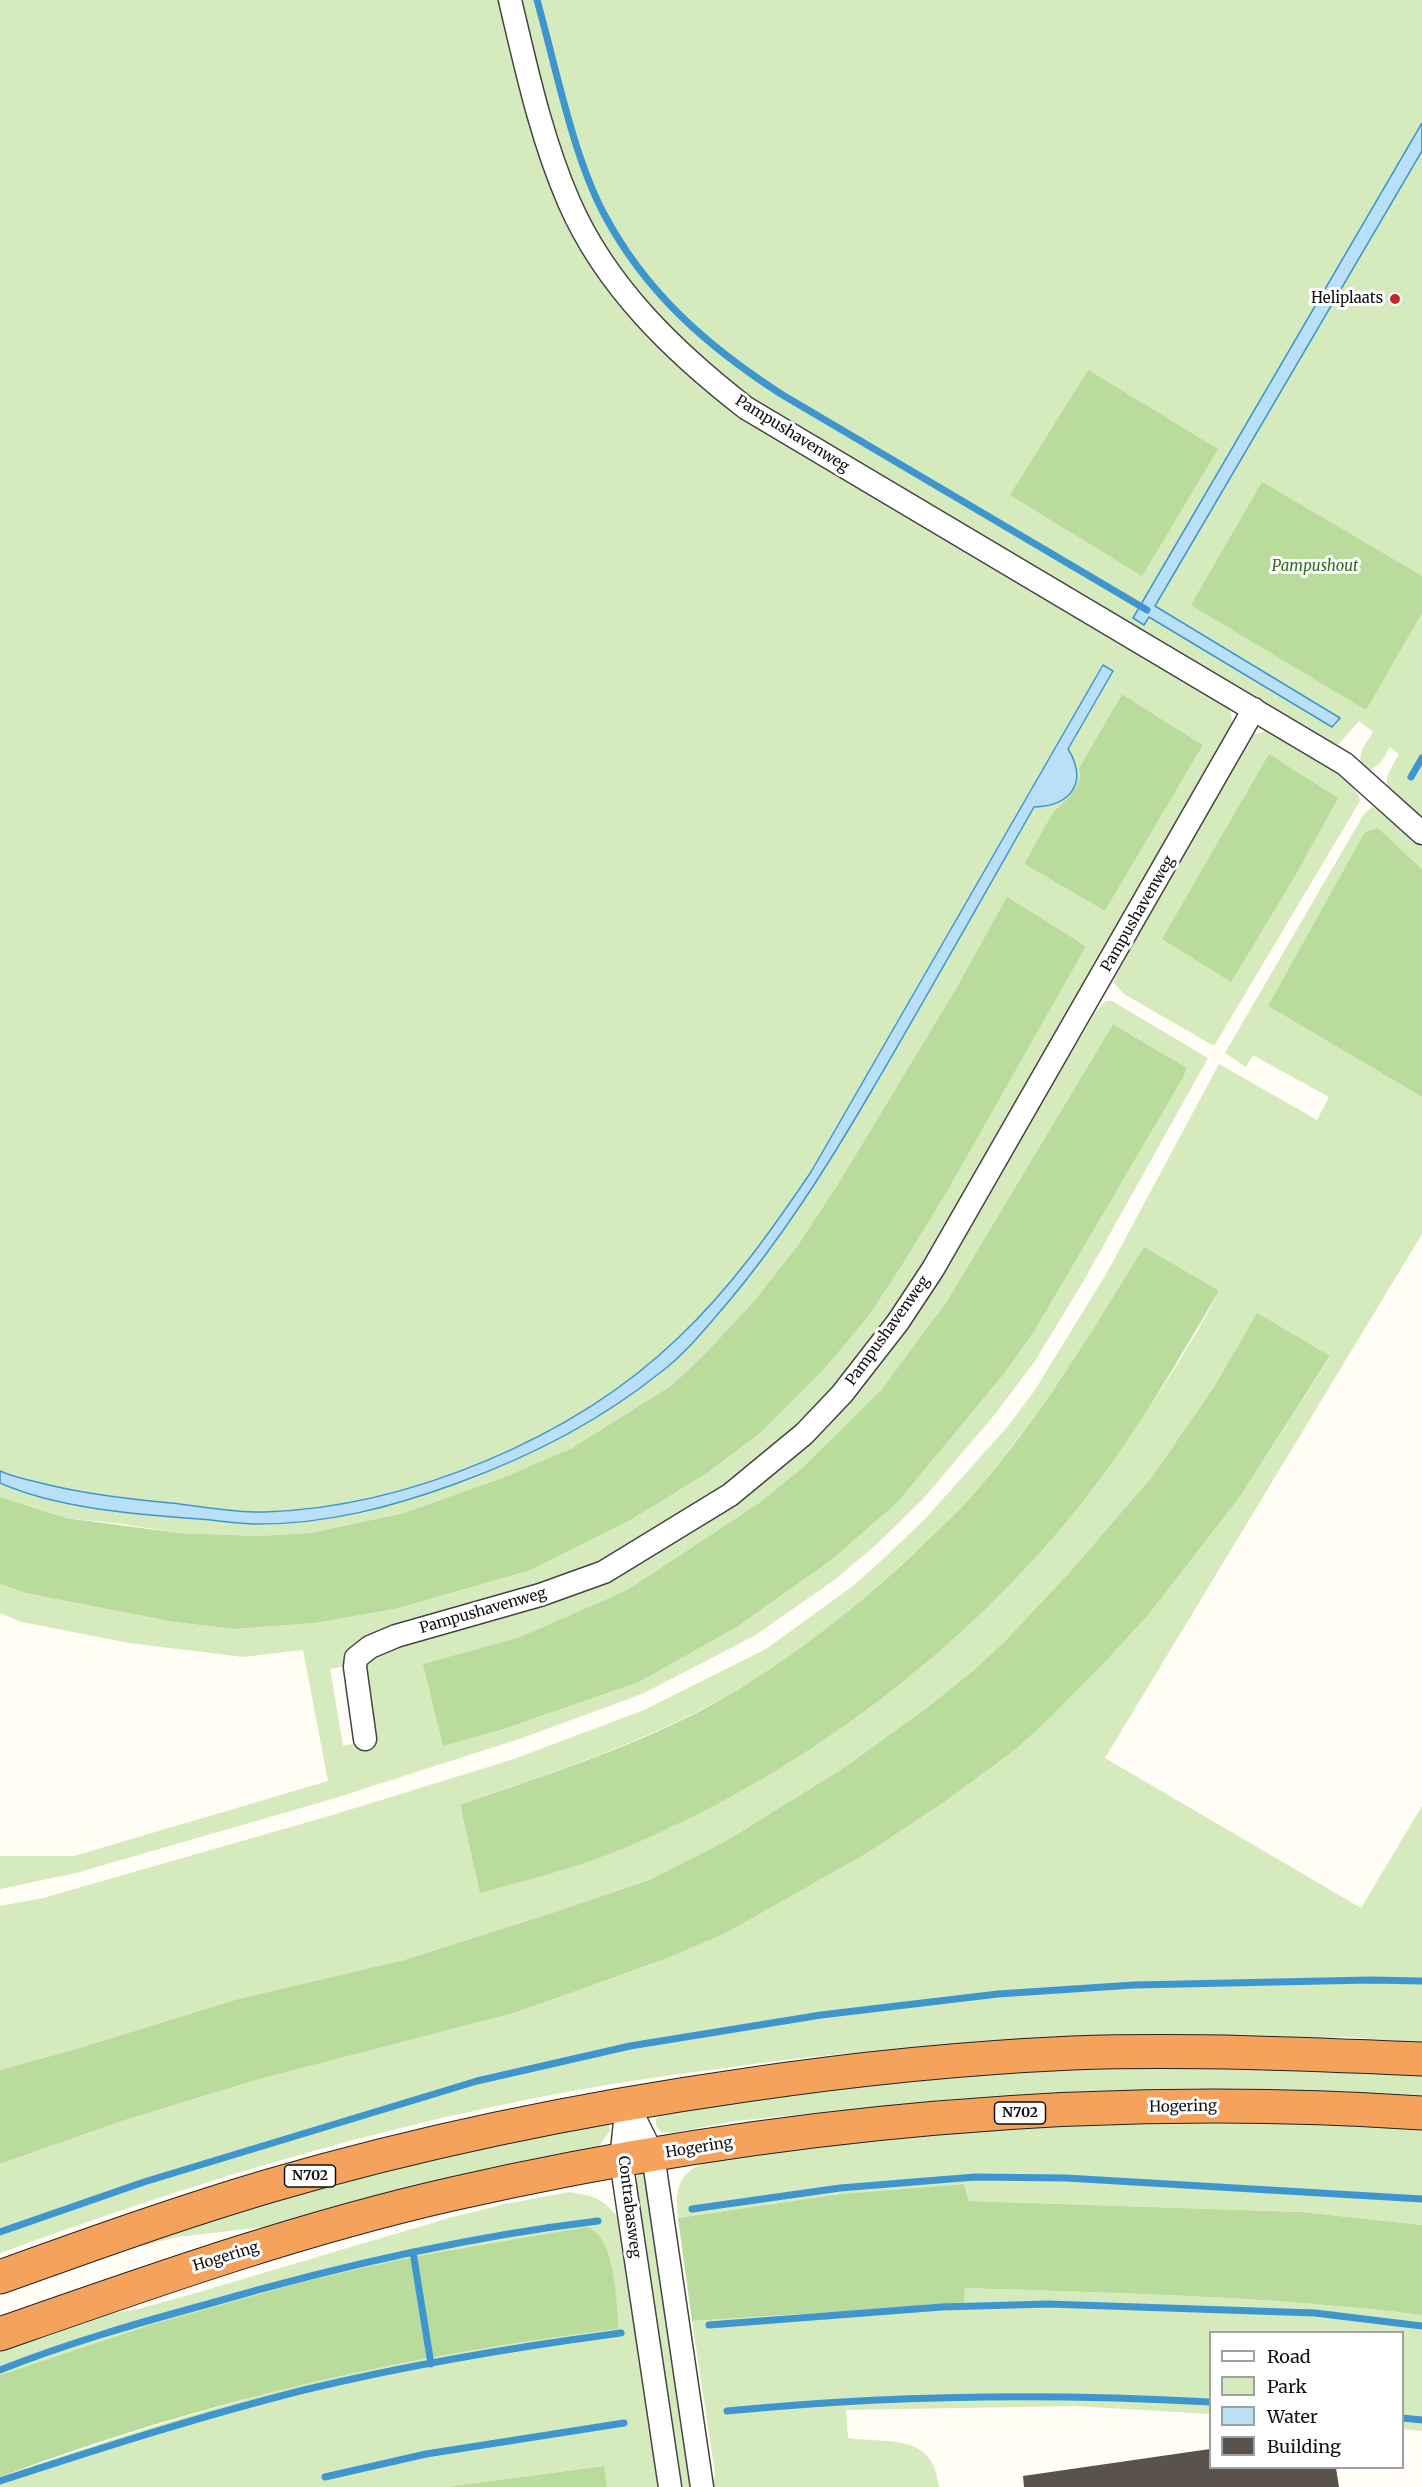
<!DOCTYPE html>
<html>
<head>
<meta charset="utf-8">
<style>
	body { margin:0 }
	#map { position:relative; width:1422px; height:2487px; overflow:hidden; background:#fffdf5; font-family:Merriweather,serif }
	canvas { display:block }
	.legend { position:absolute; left:1209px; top:2331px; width:195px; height:138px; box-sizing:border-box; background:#fff; border:2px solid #a0a0a0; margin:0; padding:8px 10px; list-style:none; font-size:18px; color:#111 }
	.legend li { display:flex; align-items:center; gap:12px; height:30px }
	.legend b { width:30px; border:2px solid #a0a0a0 }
</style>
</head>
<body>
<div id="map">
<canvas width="1422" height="2487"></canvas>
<ul class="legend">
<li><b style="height:8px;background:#fff"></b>Road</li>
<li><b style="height:16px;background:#d5ebbd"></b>Park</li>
<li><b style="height:16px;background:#b9e0f7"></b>Water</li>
<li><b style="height:16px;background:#5a524d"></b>Building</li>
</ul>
</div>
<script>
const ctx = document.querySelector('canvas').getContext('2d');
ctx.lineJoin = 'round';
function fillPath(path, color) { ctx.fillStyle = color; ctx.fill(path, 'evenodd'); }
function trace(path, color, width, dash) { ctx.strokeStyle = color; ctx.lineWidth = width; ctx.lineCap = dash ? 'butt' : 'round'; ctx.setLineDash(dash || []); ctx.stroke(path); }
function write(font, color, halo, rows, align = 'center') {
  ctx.font = font + ' Merriweather,serif'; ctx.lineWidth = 6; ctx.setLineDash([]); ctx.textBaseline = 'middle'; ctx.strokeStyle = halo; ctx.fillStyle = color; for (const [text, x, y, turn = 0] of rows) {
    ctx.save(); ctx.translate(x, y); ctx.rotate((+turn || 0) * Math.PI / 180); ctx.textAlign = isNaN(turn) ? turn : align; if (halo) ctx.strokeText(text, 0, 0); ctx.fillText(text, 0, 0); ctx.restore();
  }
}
fillPath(new Path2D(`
	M 0,0 L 501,0 C 516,61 528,126 551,184 C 576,245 613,305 660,350 C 685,374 714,395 742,416 L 1225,703 L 1230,710 L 1233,725 L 924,1267 L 861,1357 L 835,1389 L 795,1431 L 761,1462 L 725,1489 L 657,1534 L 599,1567 L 537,1589 L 376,1637 L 354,1650 L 347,1666 L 330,1669 L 343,1746 L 371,1740 L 360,1669 C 365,1653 378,1648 394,1643 L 543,1601 L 607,1578 L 736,1500 L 778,1468 L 851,1396 L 906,1327 L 940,1275 L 1098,1008 L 1106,1001 L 1112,1001 L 1208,1058 L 1083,1282 L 1035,1361 L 996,1413 L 923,1499 L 877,1544 L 833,1581 L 754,1636 L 642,1694 L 522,1738 L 332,1799 L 76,1873 L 0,1889 L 0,1856 L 74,1856 L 328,1781 L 303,1650 L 243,1657 L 129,1643 L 22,1622 L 0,1613 L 0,1584 L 25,1593 L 174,1622 L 235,1629 L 315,1623 L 395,1609 L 531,1570 L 629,1521 L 707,1473 L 760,1433 L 826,1367 L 868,1315 L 904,1262 L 945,1195 L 1085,945 L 1007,898 L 957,987 L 838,1184 L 798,1245 L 754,1301 L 705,1354 L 672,1385 L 572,1448 L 502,1478 L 404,1513 L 310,1533 L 257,1536 L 179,1533 L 122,1524 L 66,1518 L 0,1497 L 0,1483 C 60,1510 146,1515 211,1520 C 227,1522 243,1524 259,1524 C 327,1523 392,1507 455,1484 C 530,1457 599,1422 662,1372 C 685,1353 704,1330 724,1307 C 781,1239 827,1166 872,1090 C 927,996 981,902 1034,807 C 1070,807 1089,782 1068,749 L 1113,671 L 1103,666 L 811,1172 C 771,1231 730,1289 678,1338 C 574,1438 409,1507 265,1512 C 234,1513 201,1506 171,1503 C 127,1499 83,1494 41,1483 C 27,1480 13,1477 0,1471 ZM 1122,694 L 1203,745 L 1105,911 L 1024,864 L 1053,812 L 1069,797 L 1076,786 L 1080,778 L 1079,768 ZM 1113,1024 L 1187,1068 L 1183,1078 L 1035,1330 L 1003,1375 L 897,1503 L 830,1561 L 737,1627 L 639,1682 L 501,1730 L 443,1746 L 424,1664 L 520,1637 L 627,1590 L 759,1503 L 802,1468 L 881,1390 L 947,1301 Z
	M 519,0 L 1422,0 L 1422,123 L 1133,618 L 1149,617 L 1332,727 L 1340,718 L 1155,607 L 1422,151 L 1422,820 L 1387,788 L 1387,776 L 1399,754 L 1390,747 C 1384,757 1380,767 1368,770 C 1352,759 1365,745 1373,732 L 1359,721 L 1339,744 L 1329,744 L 787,421 C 709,372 641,310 595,230 C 587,217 579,203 573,189 C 550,128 536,63 519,0 Z
	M 1266,731 L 1273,732 C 1293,745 1359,779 1360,801 L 1214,1046 L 1124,994 L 1114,983 L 1115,977 L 1246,741 L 1250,736 Z
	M 1372,807 L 1377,808 L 1422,843 L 1422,869 L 1378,828 L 1268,1006 L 1422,1097 L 1422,1234 L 1105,1758 L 1361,1908 L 1422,1806 L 1422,2043 L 1345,2037 L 871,2052 C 819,2055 769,2062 718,2069 C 472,2098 232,2168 0,2253 L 0,2164 L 122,2121 L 256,2080 L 514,2013 L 593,1985 L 670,1957 L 726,1933 L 869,1852 L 943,1803 L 1016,1749 L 1049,1719 L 1105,1662 L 1149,1614 L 1239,1498 L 1330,1357 L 1257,1314 L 1214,1387 L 1151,1478 L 1068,1574 L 1006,1640 L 974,1670 L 929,1706 L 848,1765 L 726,1841 L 649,1880 L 558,1911 L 404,1960 L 238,1999 L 76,2049 L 0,2070 L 0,1906 L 43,1898 L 336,1814 L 514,1759 L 644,1710 L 766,1649 L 853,1586 L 883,1559 L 924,1520 L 1008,1426 L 1035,1390 L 1109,1269 L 1219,1064 L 1317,1120 L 1329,1097 L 1253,1055 L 1246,1067 L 1225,1053 L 1364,814 ZM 1219,1291 C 1192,1344 1159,1394 1125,1442 C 1112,1461 1100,1481 1085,1499 C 990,1621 867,1720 732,1795 C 669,1831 603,1859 532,1878 C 515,1883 497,1889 480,1892 L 460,1805 C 553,1772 647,1742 732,1693 C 795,1657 852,1610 905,1561 C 925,1543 946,1525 964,1505 C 1016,1446 1061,1381 1102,1315 Z
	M 1092,2065 L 1422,2069 L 1422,2099 L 1100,2093 L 953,2099 L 736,2121 L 671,2133 L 661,2132 L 656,2126 L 656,2119 L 662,2114 C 803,2087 949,2080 1092,2065 Z
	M 1130,2116 L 1422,2119 L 1422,2225 L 1302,2212 L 969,2201 L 964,2184 L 840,2194 L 678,2218 C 674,2181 681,2173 714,2157 Z
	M 608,2123 L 610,2131 L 598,2147 L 437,2180 L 263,2227 L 178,2237 L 49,2268 L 410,2159 Z
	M 642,2172 L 645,2174 L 691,2487 L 680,2487 L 635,2181 L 639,2173 Z
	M 569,2192 C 600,2196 607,2202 625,2227 L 666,2487 L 607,2487 L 603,2466 L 445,2487 L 0,2487 L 0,2477 L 6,2475 C 101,2443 195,2411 293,2387 C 399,2361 509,2342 619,2329 L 306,2281 L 153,2324 L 0,2375 L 0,2347 L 77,2319 L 138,2309 L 189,2295 L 449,2218 L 505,2204 Z
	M 965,2288 C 1118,2293 1270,2296 1422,2315 L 1422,2431 L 1403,2429 L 1402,2332 L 1210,2332 L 1210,2414 L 1075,2406 L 846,2410 L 848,2438 C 890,2444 933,2432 939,2487 L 713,2487 L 715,2473 L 692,2321 L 964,2305 Z`), '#d5ebbd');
fillPath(new Path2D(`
	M 1088,370 L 1218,449 L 1142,576 L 1010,495 Z
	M 1262,482 L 1422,576 L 1422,613 L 1366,710 L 1191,605 Z
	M 1122,694 L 1203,745 L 1105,911 L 1024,864 L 1053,812 L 1069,797 L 1076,786 L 1080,778 L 1079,768 Z
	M 1269,754 L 1338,798 L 1295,876 L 1231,982 L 1162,939 Z
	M 1378,828 L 1422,869 L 1422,1097 L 1268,1006 L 1365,832 Z
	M 1007,897 L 1086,946 L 945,1195 L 904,1262 L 869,1315 L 826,1367 L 760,1433 L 707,1473 L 629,1521 L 531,1570 L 395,1609 L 315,1623 L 235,1629 L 174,1622 L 25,1593 L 0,1584 L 0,1497 L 66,1518 L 179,1533 L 257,1536 L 310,1533 L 404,1513 L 502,1478 L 572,1448 L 672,1385 L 705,1354 L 754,1301 L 798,1245 L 838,1184 L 957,987 Z
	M 1113,1024 L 1187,1068 L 1183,1078 L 1035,1330 L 1003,1375 L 897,1503 L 830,1561 L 737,1627 L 639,1682 L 501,1730 L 443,1746 L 423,1664 L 520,1637 L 627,1590 L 759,1503 L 802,1468 L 881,1390 L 947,1301 Z
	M 1144,1247 L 1219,1291 C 1177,1362 1136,1434 1085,1499 C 968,1649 798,1776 622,1849 C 576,1868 527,1880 480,1893 L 460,1805 C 553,1772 649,1743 734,1692 C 797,1654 854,1609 908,1559 C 926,1541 946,1524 964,1505 C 1034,1427 1089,1337 1144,1247 Z
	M 1257,1313 L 1330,1356 L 1239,1498 L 1149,1614 L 1105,1662 L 1049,1719 L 1016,1749 L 943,1803 L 869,1852 L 726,1933 L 670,1957 L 593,1985 L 514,2013 L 256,2080 L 122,2121 L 0,2164 L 0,2070 L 76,2049 L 238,1999 L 404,1960 L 558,1911 L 649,1880 L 726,1841 L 848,1765 L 929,1706 L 974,1670 L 1006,1640 L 1068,1574 L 1151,1478 L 1214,1387 Z
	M 964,2184 L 969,2201 L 1302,2212 L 1422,2225 L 1422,2315 C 1270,2296 1118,2293 965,2288 L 964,2304 L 692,2321 L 678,2218 L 840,2194 Z
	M 587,2227 C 616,2236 616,2303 619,2329 C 409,2354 198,2402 0,2477 L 0,2375 L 153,2324 L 306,2281 L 413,2257 Z
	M 604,2466 L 607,2487 L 445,2487 Z`), '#b9dc9c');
const water = new Path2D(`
	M 1422,123 L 1422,151 L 1155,606 L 1340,718 L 1332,727 L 1149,617 L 1144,625 L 1133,618 Z
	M 1103,665 L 1113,671 L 1068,749 C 1089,783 1070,806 1034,807 C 980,902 927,996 872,1090 C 827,1167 781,1240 724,1307 C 704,1330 685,1354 661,1372 C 599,1422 530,1457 455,1484 C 392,1507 327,1524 259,1524 C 243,1524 227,1522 211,1520 C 146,1515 60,1510 0,1483 L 0,1471 C 13,1477 27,1480 41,1483 C 83,1494 127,1499 171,1503 C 201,1506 234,1513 265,1512 C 409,1507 574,1438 678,1338 C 730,1289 771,1231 811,1172 Z`);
fillPath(water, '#b9e0f7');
trace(water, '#3f96cf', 1.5);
trace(new Path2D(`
	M 537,0 C 556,67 572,153 604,214 C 646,293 707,346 781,394 L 1147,610
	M 1411,777 L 1422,758
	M 692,2209 L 840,2188 L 975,2177 L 1066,2178 L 1422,2199
	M 0,2232 L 144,2182 L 477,2081 L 630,2046 L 821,2015 L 998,1994 L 1134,1985 L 1370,1980 L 1422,1981
	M 413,2252 L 431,2364
	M 709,2325 L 942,2307 L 1048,2304 L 1315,2313 L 1422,2326
	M 0,2370 C 68,2343 138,2323 208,2304 C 335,2267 466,2237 598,2221
	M 727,2411 C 887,2395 1050,2393 1210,2402
	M 1402,2418 L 1422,2420
	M 325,2477 L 426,2454 L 624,2423
	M 0,2481 C 101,2448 201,2416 304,2390 C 408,2365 515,2347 621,2333`), '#3f96cf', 7);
fillPath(new Path2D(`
	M 1210,2449 L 1210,2468 L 1336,2468 L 1339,2487 L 1024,2487 L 1023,2476 Z`), '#5a524d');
const minor = new Path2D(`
	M 510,0 C 526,67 541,138 569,202 C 606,287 674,352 746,408 L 1345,764 L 1422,833
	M 365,1739 L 355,1667 L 356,1658 L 370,1647 L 396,1636 L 540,1595 L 604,1572 L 730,1495 L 804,1434 L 842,1394 L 898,1322 L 933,1269 L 1254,709
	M 627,2103 L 653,2155 L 702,2487
	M 627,2103 L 621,2160 L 670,2487`);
const highway = new Path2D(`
	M 0,2277 C 89,2245 178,2213 269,2186 C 426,2140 585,2108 746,2085 C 854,2069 963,2058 1072,2053 C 1189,2049 1306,2054 1422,2059
	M 0,2334 C 149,2282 298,2229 452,2194 C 769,2122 1098,2091 1422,2113`);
trace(minor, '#444', 25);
trace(highway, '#222', 35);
trace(minor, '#fff', 22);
trace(highway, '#f5a25d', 33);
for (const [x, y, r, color] of [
	[1395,299,6,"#c4262e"]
]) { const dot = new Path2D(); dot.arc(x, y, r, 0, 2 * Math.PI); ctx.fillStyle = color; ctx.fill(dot); trace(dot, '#fff', 2); }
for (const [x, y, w] of [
	[1020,2113,51],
	[310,2176,51]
]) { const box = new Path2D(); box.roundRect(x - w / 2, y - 11, w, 22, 4.5); ctx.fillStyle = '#fff'; ctx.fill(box); trace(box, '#111', 1.5); }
write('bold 14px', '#111', null, [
	["N702",1020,2113],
	["N702",310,2176]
]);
write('15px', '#111', '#fff', [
	["Heliplaats",1383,299]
], 'right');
write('15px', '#111', '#fff', [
	["Pampushavenweg",792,434,32],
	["Pampushavenweg",1138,914,-60],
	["Pampushavenweg",888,1331,-54],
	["Pampushavenweg",483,1611,-16],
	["Hogering",1183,2107,-1],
	["Hogering",699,2148,-9],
	["Contrabasweg",629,2207,83],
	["Hogering",226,2257,-17]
]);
write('italic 15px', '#2f6b1f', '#fff', [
	["Pampushout",1315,567]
]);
</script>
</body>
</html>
